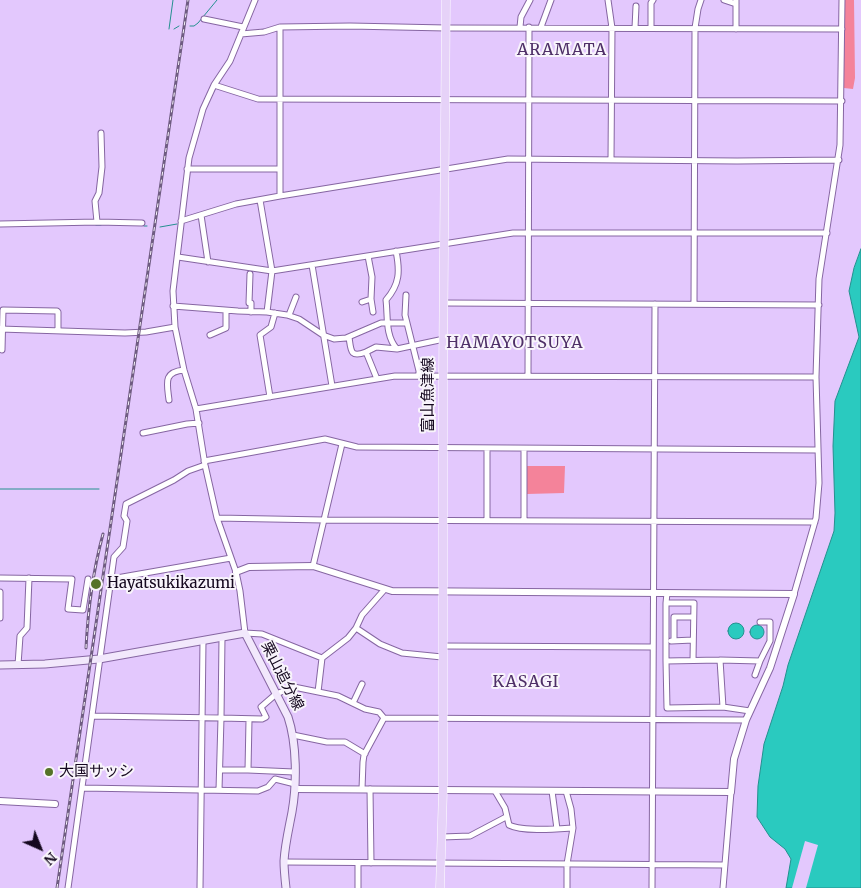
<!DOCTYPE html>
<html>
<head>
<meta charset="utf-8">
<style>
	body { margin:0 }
	#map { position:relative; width:861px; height:888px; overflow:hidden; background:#e3c8fd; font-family:Merriweather,serif }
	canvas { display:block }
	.north { position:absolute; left:15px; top:823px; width:50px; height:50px; -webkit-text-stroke:4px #f8f4fb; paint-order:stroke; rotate:136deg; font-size:14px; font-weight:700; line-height:20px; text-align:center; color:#15081f }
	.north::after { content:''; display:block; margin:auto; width:18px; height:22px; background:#15081f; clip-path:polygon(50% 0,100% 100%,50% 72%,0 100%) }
</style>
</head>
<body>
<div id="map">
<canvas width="861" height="888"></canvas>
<div class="north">N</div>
</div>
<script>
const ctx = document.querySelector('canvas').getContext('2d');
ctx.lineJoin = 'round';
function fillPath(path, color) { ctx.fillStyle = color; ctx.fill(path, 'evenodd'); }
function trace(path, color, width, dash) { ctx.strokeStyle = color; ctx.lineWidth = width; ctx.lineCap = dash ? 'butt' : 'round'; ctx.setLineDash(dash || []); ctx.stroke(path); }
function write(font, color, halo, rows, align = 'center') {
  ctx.font = font + ' Merriweather,"Noto Sans JP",serif'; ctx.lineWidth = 4; ctx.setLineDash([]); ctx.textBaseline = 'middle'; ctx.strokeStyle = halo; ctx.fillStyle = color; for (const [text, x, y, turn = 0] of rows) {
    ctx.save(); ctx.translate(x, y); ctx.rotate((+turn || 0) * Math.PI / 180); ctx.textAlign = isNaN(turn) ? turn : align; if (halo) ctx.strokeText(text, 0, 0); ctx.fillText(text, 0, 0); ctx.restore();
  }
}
fillPath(new Path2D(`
	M 843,0 L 854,0 L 855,78 L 853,89 L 844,88 Z
	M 526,466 L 565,466 L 564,493 L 527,494 Z`), '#f4839a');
const water = new Path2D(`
	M 861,249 L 861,888 L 786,888 L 791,859 L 785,849 L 770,837 L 757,817 L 758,786 L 764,744 L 783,686 L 788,665 L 834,531 L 835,513 L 833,446 L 835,401 L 859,337 L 849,291 L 854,268 Z
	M728 631a8 8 0 1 1 16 0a8 8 0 1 1-16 0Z
	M750 632a7 7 0 1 1 14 0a7 7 0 1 1-14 0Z`);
fillPath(water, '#2acabf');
trace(water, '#24908f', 1);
fillPath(new Path2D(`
	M 805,841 L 818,845 L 806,888 L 792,888 Z`), '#e3c8fd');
trace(new Path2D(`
	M 190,26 L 194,26 L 198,23 L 217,0
	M 169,29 L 173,0
	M 174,29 L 179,26
	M 96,225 L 101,225
	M 144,226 L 147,226
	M 160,227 L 177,224
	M 0,489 L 99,489`), '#24908f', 1);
const minor = new Path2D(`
	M 255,0 L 230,61 L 214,85 L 203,109 L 189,158 L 173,291 L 175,327 L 184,370 L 196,409 L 205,465 L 217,518 L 236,572 L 240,591 L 245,633 L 262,634 L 322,658
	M 608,0 L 612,28 L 611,159
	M 724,0 L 736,4
	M 736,0 L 736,29
	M 204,19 L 243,27
	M 520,27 L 521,17 L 530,0
	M 541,27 L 551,0
	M 635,28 L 636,6
	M 651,28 L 651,3 L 653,0
	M 241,34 L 264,32 L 280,27 L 350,26 L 446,28 L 842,29
	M 214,85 L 258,99 L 842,101
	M 187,169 L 280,169
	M 280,196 L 280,27
	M 260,200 L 272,271 L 267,312
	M 201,215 L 208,262
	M 181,221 L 236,204 L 280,196 L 508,159 L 737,161 L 839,160
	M 97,222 L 95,201 L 99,193 L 102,167 L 101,133
	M 0,224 L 97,222 L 142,223
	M 396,251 C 400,271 400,284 386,300 C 388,316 385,336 397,349 L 444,339
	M 368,256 L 372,277 L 371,299 L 373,312
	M 178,257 L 272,271 L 513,233 L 827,233
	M 312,265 L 332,386
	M 250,274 L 249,303 L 251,303 L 251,312
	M 406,295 L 405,315 L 407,323
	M 362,302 L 371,299
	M 444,303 L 819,305
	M 694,304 L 695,28 L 698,9 L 701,0
	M 173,306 L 238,311 L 267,312 L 287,315 L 299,319 L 323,335 L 334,339 L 346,338 L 381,323 L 407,323 L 419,371 L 419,376
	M 289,315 L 296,297
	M 0,329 L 125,333 L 146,332 L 175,327
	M 210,335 L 226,328 L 226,311
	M 349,337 C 351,351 350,358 366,352
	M 2,350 L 3,310 L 57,311 L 58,312 L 58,331
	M 528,375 L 529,27
	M 377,379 L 366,352 L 376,347 L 397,349
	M 270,397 L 260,335 L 271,327 L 275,313
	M 169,400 C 167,383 163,372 184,370
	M 196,409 L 395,376 L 816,377
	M 143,433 L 187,424 L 199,423
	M 487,449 L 487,520
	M 204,461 L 325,439 L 357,447 L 817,450
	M 217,518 L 324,520 L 815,522
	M 524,520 L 524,449
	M 313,566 L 342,444
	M 0,578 L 72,579 L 68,609 L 83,610 L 88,579
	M 111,579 L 231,558
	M 0,592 L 0,618
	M 667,593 L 666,603 L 694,603 L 693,660
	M 794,594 L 816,518 L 819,483 L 816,377 L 819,279 L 840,145 L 842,0
	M 666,603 L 666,661
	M 760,622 L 770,622 L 770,641 L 760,661
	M 356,628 L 380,644 L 402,653 L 442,657
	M 222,638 L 221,718 L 262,719 L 266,717 L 261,707 L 276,694 L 294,687 L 338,696 L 365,709 L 379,712 L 384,718 L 746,720
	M 671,641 L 693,640
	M 674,641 L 674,617 L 693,617
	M 443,646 L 653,647
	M 322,658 L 348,638 L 356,628 L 362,615 L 385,589
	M 720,660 L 666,661 L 667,708 L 723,707
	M 18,665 L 20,636 L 27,628 L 29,578
	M 318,692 L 322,658
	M 353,703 L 362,684
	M 750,711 L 723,707 L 720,660 L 760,661 L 755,675
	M 92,716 L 221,718 L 219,790
	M 293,735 L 327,742 L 345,742 L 365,754
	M 220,770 L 248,770 L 249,720
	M 248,770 L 294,772
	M 82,788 L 258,791 L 268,787 L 275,779 L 295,784
	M 362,789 L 363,762 L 364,755 L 384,718
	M 370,789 L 371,863
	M 495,791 L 505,808 L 509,825 C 523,832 557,829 573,828 L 571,809 L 566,791
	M 552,791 L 557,829
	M 442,837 L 470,836 L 506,817
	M 284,862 L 725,865
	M 68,888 L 114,557 L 123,547 L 127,521 L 124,516 L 126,504 L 174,480 L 188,471 L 205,465
	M 200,888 L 203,641
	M 358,888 L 358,863
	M 567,888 L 567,864 L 573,828
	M 652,888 L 655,304
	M 723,888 L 731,792`);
const tertiary = new Path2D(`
	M 236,572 L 249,567 L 313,566 L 392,591 L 794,594 L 770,668 L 746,720 L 734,759 L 731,792 L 295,789
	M 0,801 L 55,804`);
const secondary = new Path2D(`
	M 0,665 L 45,664 L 99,659 L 245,633 L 288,717 C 297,744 297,784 292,812 C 289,828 285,844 284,861 C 284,870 285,879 286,888`);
const primary = new Path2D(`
	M 440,888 L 443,790 L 443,375 L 446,0`);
trace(minor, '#8666a2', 7);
trace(tertiary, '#8666a2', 8);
trace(secondary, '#8666a2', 9);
trace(primary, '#fff', 9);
trace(minor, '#fff', 5);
trace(tertiary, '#fff', 6);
trace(secondary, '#f2e8fc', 7);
trace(primary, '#e6d2f8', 8);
const rail = new Path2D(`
	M 86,648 C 88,609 93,571 103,534
	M 57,888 L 188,0`);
trace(rail, '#6f5c81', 3);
trace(rail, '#f8f4fb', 1, [4]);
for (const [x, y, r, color] of [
	[96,584,6,"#557328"],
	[49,772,5,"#557328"]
]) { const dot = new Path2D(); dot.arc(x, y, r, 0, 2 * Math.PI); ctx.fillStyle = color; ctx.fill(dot); trace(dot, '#f8f4fb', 2); }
write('15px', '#15081f', '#f8f4fb', [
	["富山魚津線",429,395,-90],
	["栗山追分線",282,676,63]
]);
write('15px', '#15081f', '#f8f4fb', [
	["Hayatsukikazumi",107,584],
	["大国サッシ",59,772]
], 'left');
ctx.letterSpacing = '1px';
write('16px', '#4e2f67', '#f8f4fb', [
	["ARAMATA",562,50],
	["HAMAYOTSUYA",515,343],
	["KASAGI",526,682]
]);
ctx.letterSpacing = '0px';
</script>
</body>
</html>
